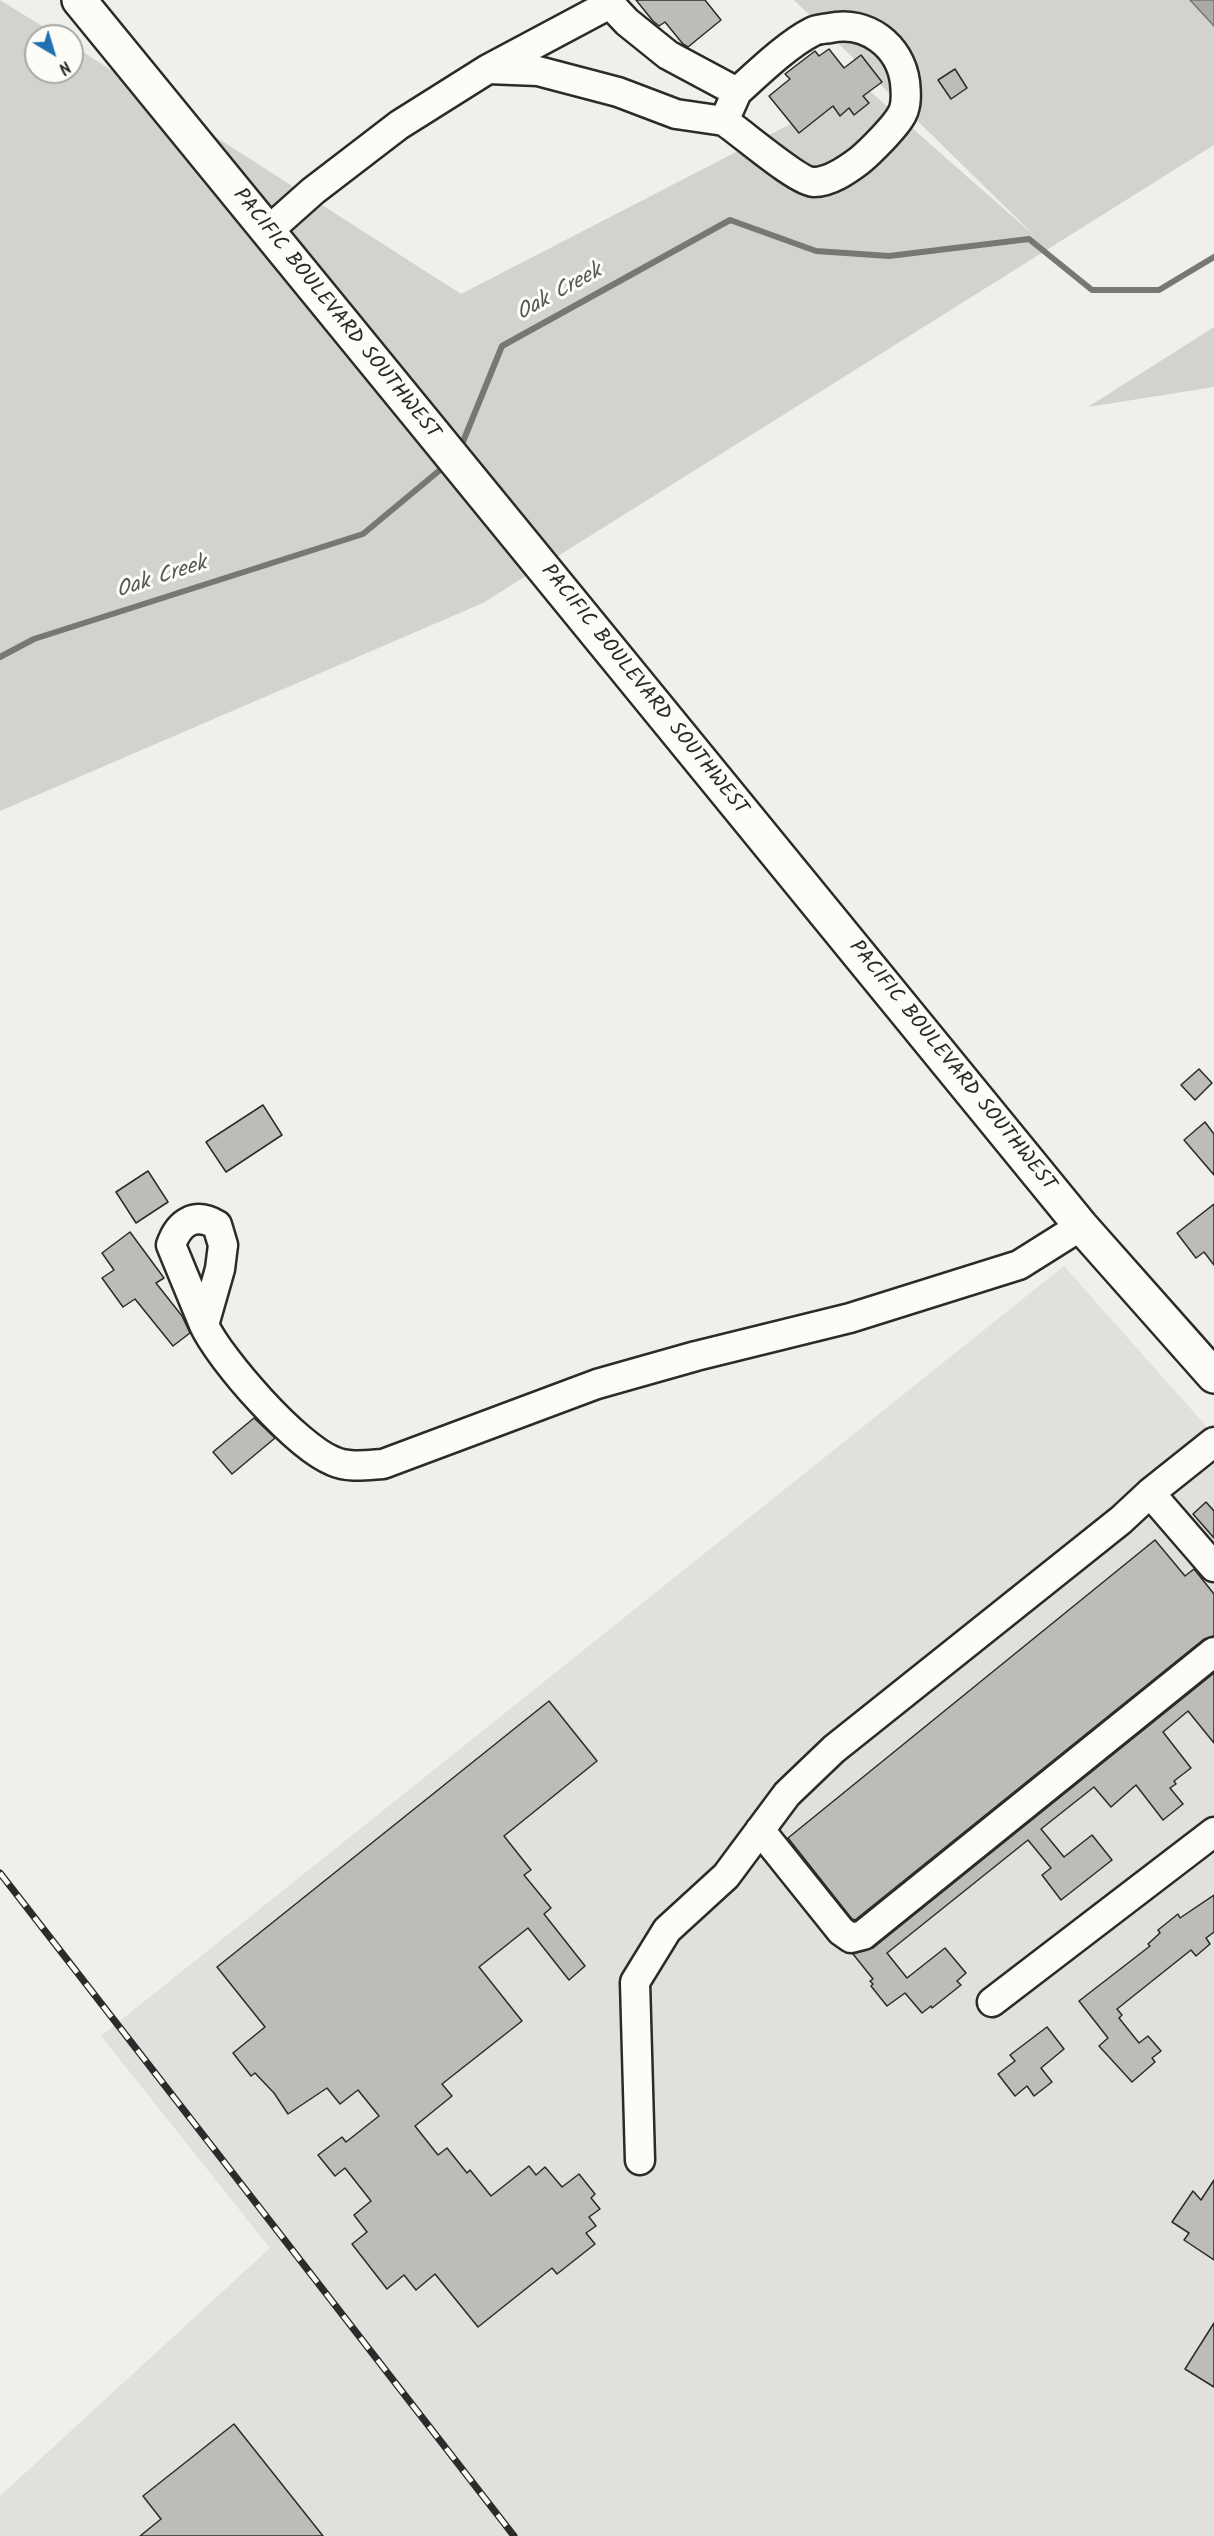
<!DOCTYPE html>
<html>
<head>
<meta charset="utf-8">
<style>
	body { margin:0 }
	#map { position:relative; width:1214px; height:2536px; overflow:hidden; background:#f0efeb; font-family:Kalam,sans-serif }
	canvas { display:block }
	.north { position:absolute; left:24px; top:24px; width:60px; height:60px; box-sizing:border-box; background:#fdfcf7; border:2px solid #a9a8a5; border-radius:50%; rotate:142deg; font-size:16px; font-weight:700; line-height:24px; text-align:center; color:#2b2b2b }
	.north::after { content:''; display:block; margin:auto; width:21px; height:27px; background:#1f6fb2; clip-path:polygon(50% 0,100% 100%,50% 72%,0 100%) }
</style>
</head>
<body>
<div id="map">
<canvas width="1214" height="2536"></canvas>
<div class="north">N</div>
</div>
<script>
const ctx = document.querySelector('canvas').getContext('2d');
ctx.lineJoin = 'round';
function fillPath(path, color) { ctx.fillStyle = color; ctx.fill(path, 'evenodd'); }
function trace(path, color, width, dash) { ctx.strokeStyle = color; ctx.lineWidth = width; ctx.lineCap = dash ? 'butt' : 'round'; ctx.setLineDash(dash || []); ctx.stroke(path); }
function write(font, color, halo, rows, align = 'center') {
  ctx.font = font + ' Kalam,sans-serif'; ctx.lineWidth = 6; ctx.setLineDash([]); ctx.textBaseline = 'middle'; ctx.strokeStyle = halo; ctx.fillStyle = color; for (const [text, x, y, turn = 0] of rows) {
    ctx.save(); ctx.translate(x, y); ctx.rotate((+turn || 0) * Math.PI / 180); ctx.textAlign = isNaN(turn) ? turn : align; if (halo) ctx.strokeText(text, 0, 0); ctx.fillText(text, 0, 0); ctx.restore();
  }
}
fillPath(new Path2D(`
	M 1064,1266 L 1214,1435 L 1214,2536 L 0,2536 L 0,2496 L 270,2248 L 101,2036 Z`), '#e1e0dc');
fillPath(new Path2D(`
	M 0,0 L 58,36 L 36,36 L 36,72 L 72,72 L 72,45 L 461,294 L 864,86 L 1036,237 L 794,0 L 1214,0 L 1214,145 L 483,603 L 0,811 Z
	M 1214,327 L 1214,387 L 1088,407 Z`), '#d3d2cf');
const water = new Path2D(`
	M 1190,0 L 1214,0 L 1214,26 Z`);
fillPath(water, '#aaa9a7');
trace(water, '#777775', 1.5);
trace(new Path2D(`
	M 460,449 L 502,346 L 730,220 L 816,251 L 889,256 L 1029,239 L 1092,290 L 1159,290 L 1214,257
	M 0,657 L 34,639 L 363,534 L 446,465`), '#777775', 6);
const building = new Path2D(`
	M 636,0 L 705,0 L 721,20 L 688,47 L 683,44 L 665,22 L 659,26 L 653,21 Z
	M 829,49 L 844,68 L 861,55 L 882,82 L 863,96 L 869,103 L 854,115 L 849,108 L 840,116 L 833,106 L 799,133 L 769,96 L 790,79 L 785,74 L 815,51 L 819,56 Z
	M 955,69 L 967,88 L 951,99 L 938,80 Z
	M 1199,1069 L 1212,1083 L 1195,1100 L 1181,1085 Z
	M 263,1105 L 282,1135 L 226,1172 L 206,1142 Z
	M 1205,1122 L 1214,1134 L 1214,1175 L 1184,1140 Z
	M 148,1171 L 168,1202 L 136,1223 L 116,1192 Z
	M 1214,1204 L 1214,1265 L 1204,1252 L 1196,1258 L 1177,1233 Z
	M 130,1232 L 164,1278 L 156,1283 L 182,1316 L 190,1333 L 173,1346 L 135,1299 L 123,1307 L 102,1278 L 114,1270 L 102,1253 Z
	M 254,1418 L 275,1438 L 232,1474 L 213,1452 Z
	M 1206,1502 L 1214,1511 L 1214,1538 L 1193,1514 Z
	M 1155,1540 L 1185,1576 L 1194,1569 L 1214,1594 L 1214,1636 L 1204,1639 L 855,1920 L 852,1919 L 788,1838 Z
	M 1214,1673 L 1214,1743 L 1188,1711 L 1163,1732 L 1191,1768 L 1174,1781 L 1176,1784 L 1170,1788 L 1183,1804 L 1163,1820 L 1136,1785 L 1111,1807 L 1094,1787 L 1041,1829 L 1064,1857 L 1092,1835 L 1112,1860 L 1061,1900 L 1042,1875 L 1051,1868 L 1028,1840 L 887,1953 L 907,1978 L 945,1948 L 966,1973 L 957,1981 L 961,1985 L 932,2008 L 931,2006 L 922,2013 L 905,1993 L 887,2006 L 871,1986 L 873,1984 L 870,1981 L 873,1979 L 853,1954 L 873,1948 Z
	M 549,1701 L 597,1761 L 504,1836 L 531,1870 L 524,1875 L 551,1908 L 544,1914 L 585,1966 L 569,1980 L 528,1928 L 479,1967 L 522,2021 L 442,2084 L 452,2096 L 415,2126 L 438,2155 L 447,2148 L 467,2173 L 470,2170 L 491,2196 L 529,2166 L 536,2175 L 545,2167 L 562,2187 L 579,2174 L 595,2194 L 591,2198 L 600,2209 L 589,2217 L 596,2226 L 586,2233 L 595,2244 L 557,2274 L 552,2268 L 478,2327 L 435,2274 L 416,2290 L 404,2275 L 387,2289 L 352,2244 L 367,2232 L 354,2215 L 371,2201 L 345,2168 L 335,2176 L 318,2155 L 342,2137 L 346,2142 L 379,2116 L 358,2090 L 340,2104 L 327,2088 L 288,2114 L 274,2093 L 255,2073 L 251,2076 L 233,2053 L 265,2027 L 217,1967 Z
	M 1214,1895 L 1214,1932 L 1206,1938 L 1210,1944 L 1196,1956 L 1191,1950 L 1117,2009 L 1122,2015 L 1119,2018 L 1139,2043 L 1148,2036 L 1161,2051 L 1152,2058 L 1155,2062 L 1132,2082 L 1099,2046 L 1108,2038 L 1079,2001 L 1150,1946 L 1148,1944 L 1160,1933 L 1158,1930 L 1178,1914 L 1180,1918 Z
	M 1047,2027 L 1064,2049 L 1041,2068 L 1052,2082 L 1034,2096 L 1027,2086 L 1015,2096 L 998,2074 L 1015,2061 L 1010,2055 Z
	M 1214,2180 L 1214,2260 L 1184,2240 L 1189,2233 L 1172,2222 L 1193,2191 L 1201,2200 Z
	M 1214,2323 L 1214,2387 L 1185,2369 Z
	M 234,2424 L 323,2536 L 140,2536 L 161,2519 L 143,2496 Z`);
fillPath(building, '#bdbcb8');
trace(building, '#2b2b2b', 1.5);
const minor = new Path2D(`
	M 724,121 C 742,133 798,182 814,182 C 830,182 847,170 859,161 C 870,152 896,126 902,114 C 907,105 906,92 905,82 C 900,46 867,20 830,28 C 825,29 817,29 812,32 C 788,44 758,73 737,92
	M 268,231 L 313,191 L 399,125 L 488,69 L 538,71 L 618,92 L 676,114 L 724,121 L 737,92 L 668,55 L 627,22 L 610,4 L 488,69
	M 204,1325 L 220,1269 L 223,1245 L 217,1225 C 195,1212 179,1222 171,1245 L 204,1325 C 220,1360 297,1447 333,1461 C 348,1468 367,1465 383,1464 L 597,1384 L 696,1356 L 850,1318 L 1019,1265 L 1081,1226
	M 1150,1493 L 1214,1567
	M 760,1830 L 841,1931 L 851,1938 L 863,1935 L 1214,1652
	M 992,2002 L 1214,1832
	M 640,2160 L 635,1982 L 667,1930 L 726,1876 L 787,1794 L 834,1749 L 1121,1520 L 1150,1493 L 1214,1442`);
const major = new Path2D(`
	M 79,0 L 1081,1226 L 1214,1376`);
trace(minor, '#2b2b2b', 33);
trace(major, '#2b2b2b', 38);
trace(minor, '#fdfcf7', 28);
trace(major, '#fdfcf7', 33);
const rail = new Path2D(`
	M 0,1873 L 514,2536`);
trace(rail, '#2b2b2b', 7);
trace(rail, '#fdfcf7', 4.5, [14]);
write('21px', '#2b2b2b', '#fdfcf7', [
	["PACIFIC BOULEVARD SOUTHWEST",335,315,51],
	["PACIFIC BOULEVARD SOUTHWEST",643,691,51],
	["PACIFIC BOULEVARD SOUTHWEST",951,1067,51]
]);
write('italic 22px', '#575756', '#fdfcf7', [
	["Oak Creek",560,294,-29],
	["Oak Creek",162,579,-18]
]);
</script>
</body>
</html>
